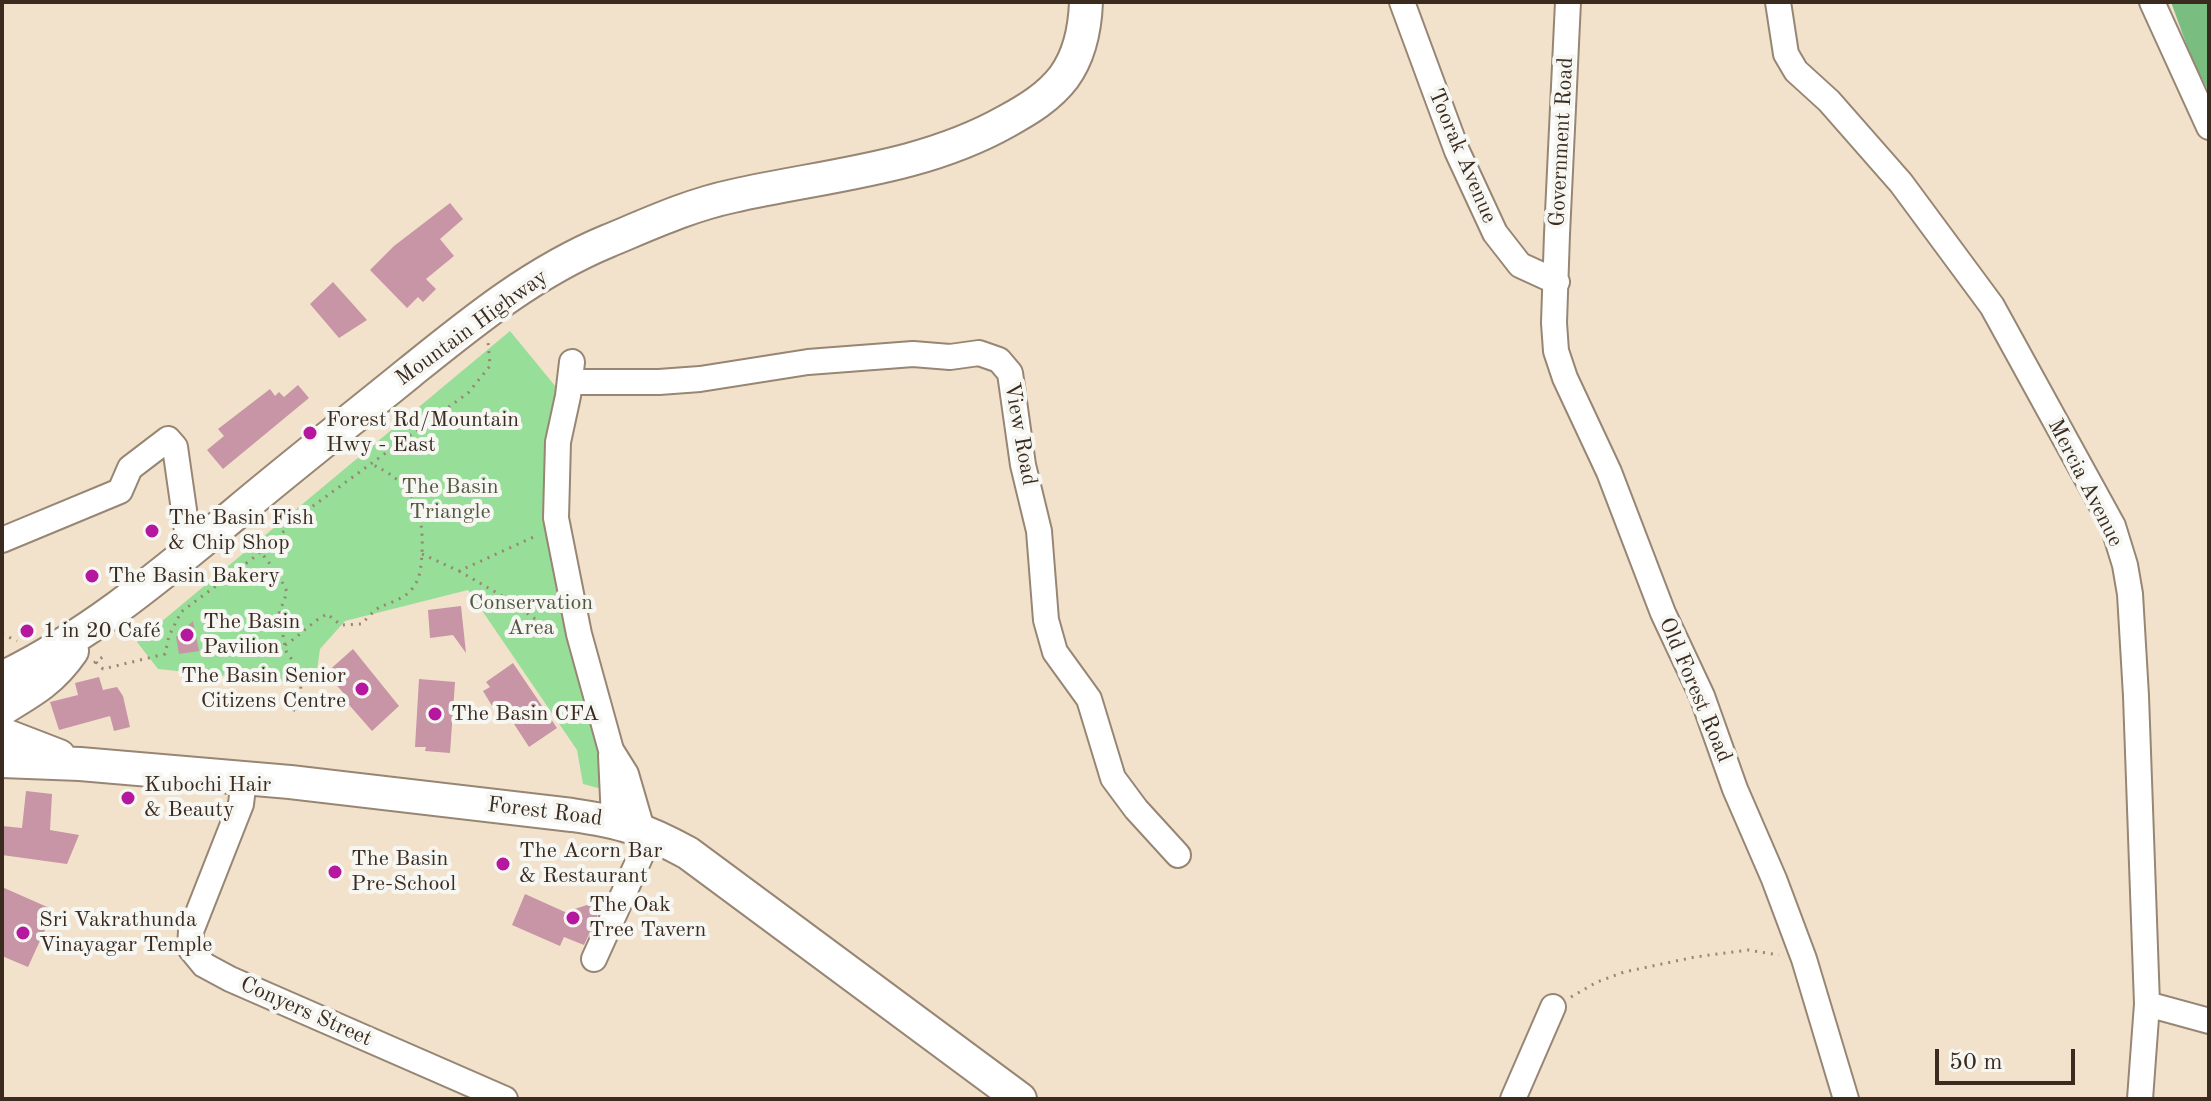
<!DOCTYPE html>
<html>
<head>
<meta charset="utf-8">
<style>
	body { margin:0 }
	#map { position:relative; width:2211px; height:1101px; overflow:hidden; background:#f3e2cb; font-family:"Old Standard TT",serif }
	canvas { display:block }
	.frame { position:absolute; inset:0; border:4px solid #3b2a1e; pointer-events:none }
	.scale { position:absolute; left:1935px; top:1049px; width:140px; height:36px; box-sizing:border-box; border:4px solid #3b2a1e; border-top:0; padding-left:10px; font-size:24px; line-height:28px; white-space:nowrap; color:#3b2a1e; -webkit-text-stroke:6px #f6f6f2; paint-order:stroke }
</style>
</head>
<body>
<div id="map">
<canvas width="2211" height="1101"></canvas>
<div class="frame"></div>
<div class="scale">50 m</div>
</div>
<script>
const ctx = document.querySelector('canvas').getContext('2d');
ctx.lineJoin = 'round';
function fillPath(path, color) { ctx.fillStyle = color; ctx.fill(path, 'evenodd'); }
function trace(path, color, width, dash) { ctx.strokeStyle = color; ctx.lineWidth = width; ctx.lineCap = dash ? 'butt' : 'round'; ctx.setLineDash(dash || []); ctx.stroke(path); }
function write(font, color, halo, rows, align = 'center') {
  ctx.font = font + ' "Old Standard TT",serif'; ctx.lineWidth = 8; ctx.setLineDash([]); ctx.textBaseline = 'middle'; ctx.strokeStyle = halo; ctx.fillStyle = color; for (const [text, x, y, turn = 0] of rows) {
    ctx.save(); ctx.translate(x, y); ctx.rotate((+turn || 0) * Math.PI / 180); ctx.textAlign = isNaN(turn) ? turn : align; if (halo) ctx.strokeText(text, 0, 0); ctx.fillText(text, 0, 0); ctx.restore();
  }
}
fillPath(new Path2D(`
	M 510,331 L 556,387 L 543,500 L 609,791 L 583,784 L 577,750 L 468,590 L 345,621 L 320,649 L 315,685 L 158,669 L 137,642 Z`), '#97de99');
fillPath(new Path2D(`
	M 2171,2 L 2209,2 L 2209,92 L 2192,60 Z`), '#79bd81');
fillPath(new Path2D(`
	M 450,203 L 463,219 L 440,239 L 454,256 L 426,279 L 436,289 L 423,302 L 418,297 L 407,308 L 370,270 L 394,246 Z
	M 333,282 L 367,320 L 339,338 L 310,304 Z
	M 298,385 L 309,398 L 223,469 L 207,450 L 224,436 L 218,429 L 270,389 L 275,396 L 279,392 L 284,397 Z
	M 461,606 L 466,653 L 453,635 L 430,638 L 428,610 Z
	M 193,621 L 199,651 L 179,654 L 176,637 Z
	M 353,649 L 399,706 L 372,731 L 343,698 L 346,696 L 326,673 Z
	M 513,663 L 557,728 L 529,747 L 499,701 L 492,706 L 483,691 L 490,687 L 486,682 Z
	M 99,677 L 103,690 L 117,687 L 123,696 L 130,727 L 114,731 L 110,716 L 59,730 L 50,702 L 78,695 L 75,683 Z
	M 419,679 L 455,682 L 450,753 L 425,751 L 426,747 L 415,747 Z
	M 26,791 L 52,794 L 50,830 L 79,835 L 67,864 L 2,855 L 2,826 L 22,828 Z
	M 2,887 L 54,910 L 28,967 L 2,956 Z
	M 525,894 L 565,912 L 587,905 L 600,910 L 584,945 L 564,937 L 560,946 L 512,925 Z`), '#c795a6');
const minor = new Path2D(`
	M 1402,2 L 1457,151 L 1495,233 L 1520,265 L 1557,282
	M 1568,2 L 1557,234 L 1554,323 L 1556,351 L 1565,378 L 1609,472 L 1663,613 L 1702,696 L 1735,789 L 1774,879 L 1804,959 L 1846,1099
	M 1778,2 L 1786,54 L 1796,71 L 1829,101 L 1901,183 L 1992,306 L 2113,526 L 2125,565 L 2130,594 L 2136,696 L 2147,1004 L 2140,1099
	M 2152,2 L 2209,127
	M 572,362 L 568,396 L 558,442 L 556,518 L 579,634 L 611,750 L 626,774 L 642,829
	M 570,382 L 659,382 L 700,379 L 808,362 L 913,354 L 950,357 L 979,353 L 999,360 L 1010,373 L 1023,465 L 1039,531 L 1046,620 L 1055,652 L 1089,699 L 1113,778 L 1136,809 L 1178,855
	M 2,540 L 120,491 L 130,468 L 168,439 L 175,447 L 190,552
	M 611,755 L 614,820
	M 244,779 L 241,804 L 191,931 L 190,948 L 204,965 L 230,979 L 505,1099
	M 594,959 L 651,833
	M 2147,1004 L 2209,1021
	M 1513,1099 L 1553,1007`);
const major = new Path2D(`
	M 2,678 C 89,636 161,575 235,514 C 292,466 351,420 410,372 C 472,322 533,272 608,241 C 649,224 690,205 733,196 C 826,175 922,169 1007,121 C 1027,110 1049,97 1064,77 C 1080,55 1085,29 1086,2
	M 2,709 C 32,691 52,680 72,651
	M 2,734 L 59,756
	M 2,761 L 80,764 L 290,782 L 572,815 C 622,822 644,829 688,853 L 1020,1099`);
trace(minor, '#978674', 28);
trace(major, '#978674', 36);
trace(new Path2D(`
	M 250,536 C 262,556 278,571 287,592 L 279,614 L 286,651 L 299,670 L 301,690 L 293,712
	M 422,554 L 459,571 L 538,535
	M 459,571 L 509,600 L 556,634
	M 2,634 L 17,641
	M 285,645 C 300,636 311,622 327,614 L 341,625 L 361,624 C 367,619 373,611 380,607 C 391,602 404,599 412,589 C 421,578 421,566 422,553 C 424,507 412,482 369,463
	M 96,662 L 103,669 L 165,654 L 169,636 L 181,612 L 252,559 L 313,506 L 468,393 L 490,366 L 488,341
	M 94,663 L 104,656
	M 1571,997 L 1597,982 L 1624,972 L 1695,957 L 1748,950 L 1779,955`), '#978674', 3, [2, 6]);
trace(minor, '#fff', 24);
trace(major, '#fff', 32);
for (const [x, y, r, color] of [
	[310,433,8,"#b5179e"],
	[152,531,8,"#b5179e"],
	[92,576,8,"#b5179e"],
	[27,631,8,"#b5179e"],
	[187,635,8,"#b5179e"],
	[362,689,8,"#b5179e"],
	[435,714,8,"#b5179e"],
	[128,798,8,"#b5179e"],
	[503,864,8,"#b5179e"],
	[335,872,8,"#b5179e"],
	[573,918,8,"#b5179e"],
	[23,933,8,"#b5179e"]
]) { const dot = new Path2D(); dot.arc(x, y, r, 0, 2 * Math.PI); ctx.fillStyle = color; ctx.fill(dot); trace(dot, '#f6f6f2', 3); }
write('22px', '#3b2a1e', '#f6f6f2', [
	["Government Road",1562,142,-87],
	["Toorak Avenue",1462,156,67],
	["Mountain Highway",472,328,-36],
	["View Road",1020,434,80],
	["Mercia Avenue",2085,483,63],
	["Old Forest Road",1695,690,67],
	["Forest Road",545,812,7],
	["Conyers Street",306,1012,24]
]);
write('22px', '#3b2a1e', '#f6f6f2', [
	["Forest Rd/Mountain",326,420],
	["Hwy - East",326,445],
	["The Basin Fish",168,518],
	["& Chip Shop",168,543],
	["The Basin Bakery",108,576],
	["The Basin",203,622],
	["Pavilion",203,647],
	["1 in 20 Café",43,631],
	["The Basin Senior",346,676,"right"],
	["Citizens Centre",346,701,"right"],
	["The Basin CFA",451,714],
	["Kubochi Hair",144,785],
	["& Beauty",144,810],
	["The Acorn Bar",519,851],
	["& Restaurant",519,876],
	["The Basin",351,859],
	["Pre-School",351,884],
	["The Oak",589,905],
	["Tree Tavern",589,930],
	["Sri Vakrathunda",39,920],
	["Vinayagar Temple",39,945]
], 'left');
write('22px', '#52573d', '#f6f6f2', [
	["The Basin",450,487],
	["Triangle",450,512],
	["Conservation",531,603],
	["Area",531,628]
]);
</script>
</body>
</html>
